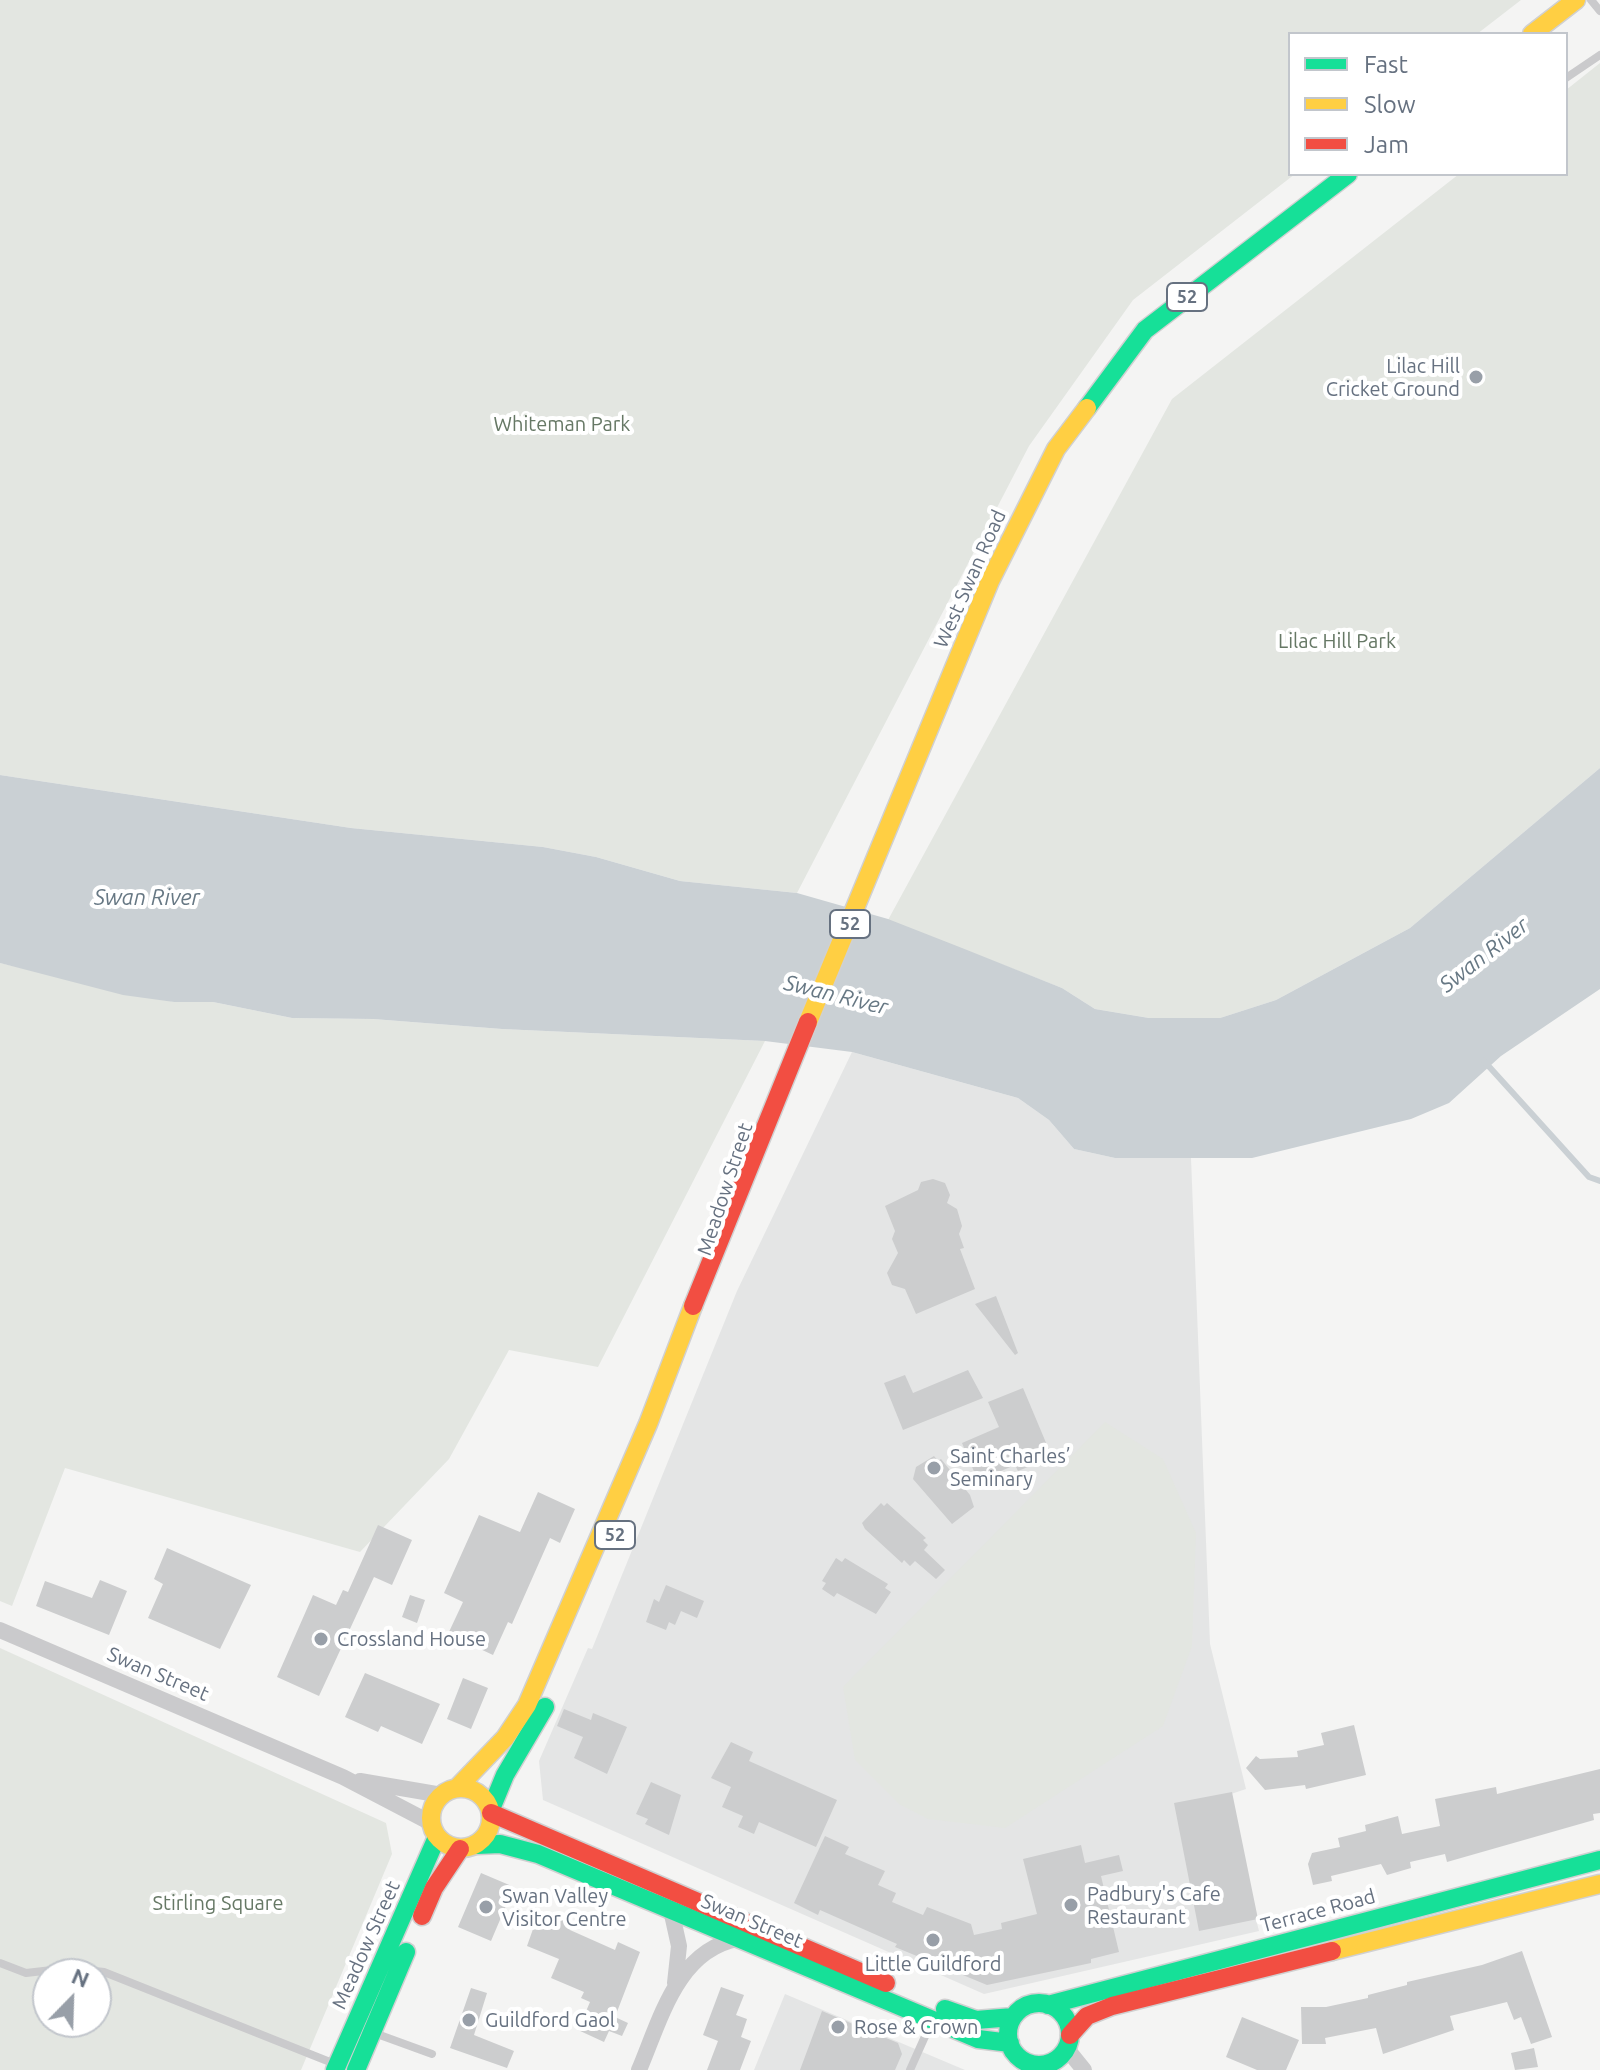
<!DOCTYPE html>
<html>
<head>
<meta charset="utf-8">
<style>
	body { margin:0 }
	#map { position:relative; width:1600px; height:2070px; overflow:hidden; background:#f4f4f3; font-family:Ubuntu,sans-serif }
	canvas { display:block }
	.legend { position:absolute; left:1288px; top:32px; width:280px; height:144px; box-sizing:border-box; background:#fff; border:2px solid #c2c6cc; margin:0; padding:10px 14px; list-style:none; font-size:24px; color:#667180 }
	.legend li { display:flex; align-items:center; gap:16px; height:40px }
	.legend b { width:40px; border:2px solid #c2c6cc }
	.north { position:absolute; left:32px; top:1958px; width:80px; height:80px; box-sizing:border-box; background:#fff; border:2px solid #c2c6cc; border-radius:50%; rotate:23deg; font-size:22px; font-weight:700; line-height:32px; text-align:center; color:#667180 }
	.north::after { content:''; display:block; margin:auto; width:28px; height:36px; background:#989fa8; clip-path:polygon(50% 0,100% 100%,50% 72%,0 100%) }
</style>
</head>
<body>
<div id="map">
<canvas width="1600" height="2070"></canvas>
<ul class="legend">
<li><b style="height:10px;background:#16e098"></b>Fast</li>
<li><b style="height:10px;background:#ffcf43"></b>Slow</li>
<li><b style="height:10px;background:#f24e42"></b>Jam</li>
</ul>
<div class="north">N</div>
</div>
<script>
const ctx = document.querySelector('canvas').getContext('2d');
ctx.lineJoin = 'round';
function fillPath(path, color) { ctx.fillStyle = color; ctx.fill(path, 'evenodd'); }
function trace(path, color, width, dash) { ctx.strokeStyle = color; ctx.lineWidth = width; ctx.lineCap = dash ? 'butt' : 'round'; ctx.setLineDash(dash || []); ctx.stroke(path); }
function write(font, color, halo, rows, align = 'center') {
  ctx.font = font + ' Ubuntu,sans-serif'; ctx.lineWidth = 8; ctx.setLineDash([]); ctx.textBaseline = 'middle'; ctx.strokeStyle = halo; ctx.fillStyle = color; for (const [text, x, y, turn = 0] of rows) {
    ctx.save(); ctx.translate(x, y); ctx.rotate((+turn || 0) * Math.PI / 180); ctx.textAlign = isNaN(turn) ? turn : align; if (halo) ctx.strokeText(text, 0, 0); ctx.fillText(text, 0, 0); ctx.restore();
  }
}
fillPath(new Path2D(`
	M 852,1052 L 1018,1098 L 1049,1120 L 1074,1149 L 1115,1158 L 1191,1158 L 1210,1644 L 1246,1789 L 1225,1796 L 1259,1931 L 984,1994 L 543,1800 L 539,1761 L 588,1648 L 592,1649 L 737,1291 Z
	M 785,1994 L 965,2070 L 754,2070 Z`), '#e4e5e5');
fillPath(new Path2D(`
	M 0,0 L 1521,0 L 1477,34 L 1290,34 L 1290,174 L 1295,174 L 1133,300 L 1029,446 L 797,893 L 680,881 L 596,857 L 543,847 L 351,828 L 0,775 Z
	M 1600,63 L 1600,768 L 1410,928 L 1276,1000 L 1220,1018 L 1149,1018 L 1095,1009 L 1062,988 L 888,920 L 1172,399 L 1459,174 L 1566,174 L 1566,90 Z
	M 0,963 L 174,1002 L 213,1002 L 292,1018 L 373,1019 L 502,1029 L 765,1041 L 598,1367 L 509,1350 L 449,1459 L 360,1552 L 65,1468 L 12,1606 L 0,1601 Z
	M 1105,1422 L 1163,1459 L 1196,1533 L 1192,1646 L 1163,1726 L 1005,1828 L 928,1819 L 899,1804 L 855,1760 L 843,1687 Z
	M 0,1648 L 386,1823 L 392,1854 L 301,2070 L 0,2070 ZM 48,1974 L 96,1974 L 96,2022 L 48,2022 Z`), '#e3e6e1');
fillPath(new Path2D(`
	M 1600,768 L 1600,989 L 1501,1056 L 1449,1103 L 1411,1119 L 1252,1158 L 1115,1158 L 1074,1149 L 1049,1120 L 1018,1098 L 852,1052 L 765,1041 L 502,1029 L 373,1019 L 292,1018 L 213,1002 L 174,1002 L 123,995 L 0,963 L 0,775 L 351,828 L 543,847 L 596,857 L 680,881 L 797,893 L 888,919 L 962,948 L 1062,988 L 1095,1009 L 1149,1018 L 1220,1018 L 1276,1000 L 1410,928 Z`), '#cad0d4');
trace(new Path2D(`
	M 1484,1061 L 1589,1177 L 1600,1181`), '#cad0d4', 6);
fillPath(new Path2D(`
	M 933,1179 L 945,1183 L 950,1195 L 947,1203 L 957,1209 L 962,1226 L 959,1234 L 964,1248 L 960,1249 L 975,1289 L 916,1314 L 905,1289 L 892,1285 L 887,1273 L 898,1253 L 892,1239 L 895,1231 L 885,1206 L 918,1190 L 921,1182 Z
	M 996,1296 L 1018,1353 L 1015,1355 L 975,1304 Z
	M 968,1370 L 983,1398 L 903,1430 L 884,1383 L 905,1375 L 913,1393 Z
	M 1023,1388 L 1052,1457 L 1018,1471 L 1015,1465 L 978,1481 L 962,1443 L 999,1427 L 988,1402 Z
	M 934,1456 L 938,1461 L 941,1459 L 970,1495 L 974,1507 L 952,1524 L 913,1479 L 916,1467 Z
	M 538,1492 L 575,1509 L 560,1543 L 550,1538 L 512,1624 L 508,1622 L 493,1655 L 448,1634 L 463,1602 L 444,1593 L 479,1515 L 520,1532 Z
	M 881,1503 L 884,1506 L 887,1503 L 926,1538 L 923,1540 L 928,1545 L 924,1550 L 945,1570 L 936,1579 L 915,1561 L 910,1566 L 904,1560 L 902,1563 L 865,1529 L 862,1523 Z
	M 378,1525 L 412,1540 L 392,1585 L 374,1577 L 319,1696 L 277,1677 L 313,1595 L 336,1605 L 343,1590 L 348,1592 Z
	M 167,1548 L 251,1585 L 220,1649 L 148,1618 L 163,1584 L 154,1579 Z
	M 836,1558 L 842,1562 L 845,1558 L 888,1584 L 885,1588 L 891,1592 L 876,1614 L 837,1593 L 834,1597 L 822,1589 L 826,1583 L 822,1581 Z
	M 100,1580 L 127,1591 L 109,1635 L 36,1606 L 45,1581 L 92,1598 Z
	M 666,1585 L 704,1601 L 697,1618 L 681,1611 L 675,1625 L 669,1622 L 666,1630 L 646,1622 L 654,1599 L 659,1602 Z
	M 410,1595 L 425,1600 L 417,1623 L 402,1617 Z
	M 365,1673 L 440,1704 L 422,1744 L 381,1726 L 378,1732 L 345,1717 Z
	M 463,1678 L 488,1688 L 471,1729 L 447,1719 Z
	M 564,1709 L 591,1720 L 593,1713 L 627,1727 L 607,1774 L 574,1758 L 583,1737 L 557,1726 Z
	M 1354,1725 L 1366,1775 L 1306,1789 L 1305,1785 L 1265,1790 L 1246,1768 L 1256,1756 L 1260,1759 L 1298,1757 L 1297,1751 L 1324,1745 L 1321,1733 Z
	M 731,1742 L 753,1752 L 749,1761 L 837,1800 L 816,1847 L 759,1822 L 754,1834 L 738,1827 L 743,1816 L 722,1807 L 731,1787 L 711,1778 Z
	M 1600,1769 L 1600,1813 L 1593,1814 L 1594,1820 L 1447,1862 L 1445,1854 L 1410,1862 L 1411,1868 L 1387,1875 L 1381,1864 L 1331,1876 L 1332,1881 L 1313,1885 L 1308,1864 L 1312,1853 L 1340,1847 L 1338,1838 L 1366,1831 L 1365,1825 L 1398,1816 L 1402,1834 L 1440,1826 L 1435,1799 L 1496,1787 L 1497,1794 Z
	M 651,1782 L 681,1795 L 669,1835 L 645,1824 L 648,1819 L 636,1814 Z
	M 1232,1792 L 1258,1919 L 1199,1931 L 1174,1803 Z
	M 825,1836 L 849,1847 L 845,1854 L 885,1871 L 878,1885 L 896,1893 L 892,1902 L 923,1915 L 927,1907 L 971,1924 L 974,1935 L 1002,1929 L 1001,1923 L 1037,1914 L 1023,1859 L 1081,1845 L 1085,1863 L 1119,1855 L 1123,1871 L 1101,1876 L 1119,1952 L 1091,1959 L 1091,1963 L 987,1985 L 895,1947 L 897,1944 L 820,1910 L 818,1915 L 794,1903 Z
	M 481,1873 L 514,1887 L 491,1941 L 458,1927 Z
	M 538,1915 L 555,1922 L 558,1916 L 573,1923 L 570,1930 L 615,1950 L 618,1942 L 640,1952 L 615,2017 L 628,2023 L 622,2036 L 609,2031 L 604,2042 L 578,2030 L 590,2002 L 581,1998 L 584,1992 L 551,1978 L 559,1959 L 527,1946 Z
	M 1522,1951 L 1552,2037 L 1531,2044 L 1521,2017 L 1514,2020 L 1507,2002 L 1450,2016 L 1454,2030 L 1383,2054 L 1376,2028 L 1325,2038 L 1326,2044 L 1302,2044 L 1301,2007 L 1326,2007 L 1368,1998 L 1368,1995 L 1407,1985 L 1407,1982 L 1482,1965 Z
	M 721,1987 L 744,1995 L 736,2015 L 747,2019 L 741,2037 L 751,2041 L 740,2070 L 707,2070 L 718,2041 L 703,2035 Z
	M 471,1988 L 487,1993 L 474,2035 L 514,2051 L 507,2068 L 450,2048 Z
	M 822,2011 L 898,2043 L 902,2054 L 895,2070 L 800,2070 Z
	M 1242,2017 L 1299,2040 L 1286,2070 L 1257,2070 L 1226,2057 Z
	M 1534,2048 L 1538,2067 L 1515,2070 L 1511,2053 Z`), '#cccdce');
const fast = new Path2D(`
	M 1087,408 L 1145,330 L 1348,174
	M 491,1809 L 505,1775 L 545,1707
	M 477,1845 L 500,1844 L 538,1854 L 978,2039 L 1010,2043
	M1008 2034a31 31 0 1 1 62 0a31 31 0 1 1-62 0Z
	M 1048,2005 L 1600,1860
	M 945,2009 L 976,2020 L 1013,2017
	M 335,2070 L 437,1837
	M 356,2070 L 406,1952`);
const slow = new Path2D(`
	M 1532,34 L 1576,0
	M 808,1022 L 990,581 L 1056,449 L 1087,408
	M431 1818a30 30 0 1 1 60 0a30 30 0 1 1-60 0Z
	M 457,1788 L 505,1738 L 527,1705 L 648,1424 L 693,1306
	M 1332,1951 L 1600,1884`);
const jam = new Path2D(`
	M 693,1306 L 808,1022
	M 491,1813 L 886,1983
	M 422,1916 L 434,1888 L 460,1849
	M 1070,2035 L 1087,2016 L 1112,2006 L 1332,1951`);
trace(fast, '#d0d0d1', 21);
trace(slow, '#d0d0d1', 21);
trace(jam, '#d0d0d1', 21);
trace(new Path2D(`
	M 1591,0 L 1600,11
	M 1566,78 L 1600,55
	M 0,1963 L 26,1973 L 69,1968 L 104,1972 L 335,2064
	M 377,2034 L 432,2054
	M 910,2070 L 931,2023`), '#cacacc', 8);
trace(new Path2D(`
	M 0,1630 L 343,1777 L 431,1823
	M 360,1781 L 442,1795
	M 671,1910 L 679,1946 L 675,1983
	M 1067,2049 L 1084,2070
	M 1041,2065 L 1052,2070
	M 639,2070 C 660,2021 677,1950 738,1939`), '#cacacc', 16);
trace(fast, '#16e098', 18);
trace(slow, '#ffcf43', 18);
trace(jam, '#f24e42', 18);
for (const [x, y, r, color] of [
	[1476,377,8,"#989fa8"],
	[934,1468,8,"#989fa8"],
	[321,1639,8,"#989fa8"],
	[1071,1905,8,"#989fa8"],
	[486,1907,8,"#989fa8"],
	[933,1940,8,"#989fa8"],
	[469,2020,8,"#989fa8"],
	[838,2027,8,"#989fa8"]
]) { const dot = new Path2D(); dot.arc(x, y, r, 0, 2 * Math.PI); ctx.fillStyle = color; ctx.fill(dot); trace(dot, '#fff', 3); }
for (const [x, y, w] of [
	[1187,297,40],
	[850,924,40],
	[615,1535,40]
]) { const box = new Path2D(); box.roundRect(x - w / 2, y - 14, w, 28, 6); ctx.fillStyle = '#fff'; ctx.fill(box); trace(box, '#667180', 2); }
write('bold 18px', '#667180', null, [
	["52",1187,297],
	["52",850,924],
	["52",615,1535]
]);
write('20px', '#667180', '#fff', [
	["Lilac Hill",1460,366,"right"],
	["Cricket Ground",1460,389,"right"],
	["Saint Charles’",950,1456],
	["Seminary",950,1479],
	["Crossland House",337,1639],
	["Padbury's Cafe",1087,1894],
	["Restaurant",1087,1917],
	["Swan Valley",502,1896],
	["Visitor Centre",502,1919],
	["Little Guildford",933,1964,"center"],
	["Guildford Gaol",485,2020],
	["Rose & Crown",854,2027]
], 'left');
write('20px', '#667865', '#fff', [
	["Whiteman Park",562,424],
	["Lilac Hill Park",1337,641],
	["Stirling Square",218,1903]
]);
write('20px', '#667180', '#fff', [
	["West Swan Road",970,579,-66],
	["Meadow Street",725,1189,-72],
	["Swan Street",158,1674,23],
	["Terrace Road",1318,1911,-15],
	["Swan Street",752,1921,23],
	["Meadow Street",366,1945,-66]
]);
write('italic 22px', '#677884', '#fff', [
	["Swan River",147,898],
	["Swan River",1484,955,-38],
	["Swan River",836,995,14]
]);
</script>
</body>
</html>
